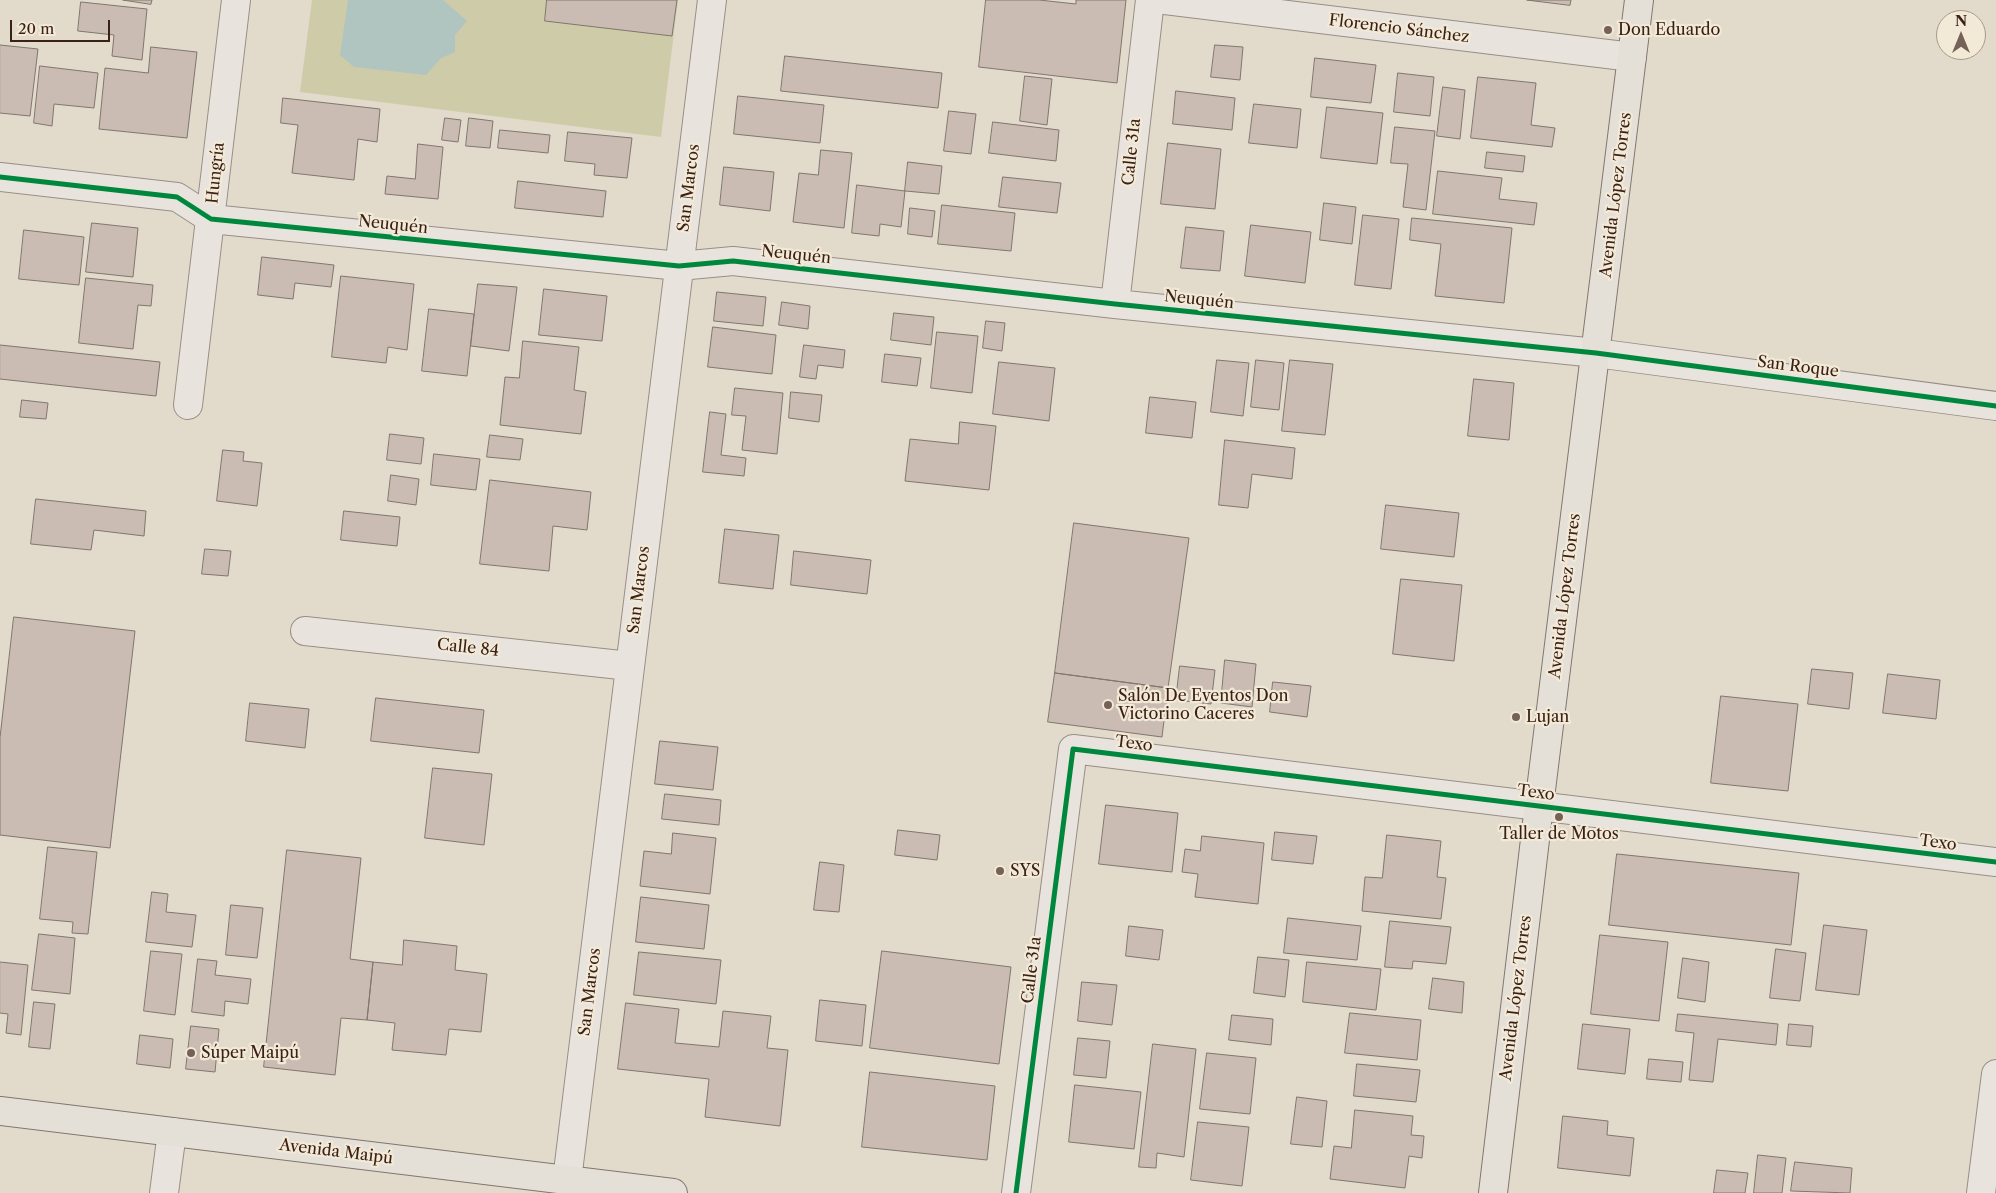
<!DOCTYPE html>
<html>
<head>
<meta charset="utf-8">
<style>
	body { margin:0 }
	#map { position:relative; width:1996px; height:1193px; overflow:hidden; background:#e2dacb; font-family:"Libre Caslon Text",serif }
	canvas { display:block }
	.north { position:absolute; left:1936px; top:10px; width:50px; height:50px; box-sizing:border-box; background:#f2e9d7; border:1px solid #a99989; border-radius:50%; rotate:0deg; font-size:14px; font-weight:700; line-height:20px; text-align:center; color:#3b2015 }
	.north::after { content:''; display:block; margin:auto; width:18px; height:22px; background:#756155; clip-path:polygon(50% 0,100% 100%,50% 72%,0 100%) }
	.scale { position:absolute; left:10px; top:20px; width:100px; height:22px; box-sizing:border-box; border:2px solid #3b2015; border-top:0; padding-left:6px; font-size:15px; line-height:18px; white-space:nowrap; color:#3b2015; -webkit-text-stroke:4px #f2e9d7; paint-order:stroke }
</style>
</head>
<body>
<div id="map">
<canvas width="1996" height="1193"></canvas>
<div class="north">N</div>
<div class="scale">20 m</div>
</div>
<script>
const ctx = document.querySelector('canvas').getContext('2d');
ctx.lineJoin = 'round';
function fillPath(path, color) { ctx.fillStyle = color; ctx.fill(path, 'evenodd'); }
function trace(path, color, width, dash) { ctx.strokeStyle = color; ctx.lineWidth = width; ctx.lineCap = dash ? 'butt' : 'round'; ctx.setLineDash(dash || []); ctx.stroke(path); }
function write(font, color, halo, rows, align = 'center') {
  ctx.font = font + ' "Libre Caslon Text",serif'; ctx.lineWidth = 4.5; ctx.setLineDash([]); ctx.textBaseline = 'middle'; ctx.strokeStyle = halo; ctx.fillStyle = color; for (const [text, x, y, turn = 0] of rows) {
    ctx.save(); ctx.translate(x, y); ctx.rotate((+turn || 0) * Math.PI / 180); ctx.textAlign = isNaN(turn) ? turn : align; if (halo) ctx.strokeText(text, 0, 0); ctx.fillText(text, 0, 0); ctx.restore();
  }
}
fillPath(new Path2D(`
	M 312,0 L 678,0 L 661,137 L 300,92 Z`), '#cecba9');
fillPath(new Path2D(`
	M 348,0 L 443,0 L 467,21 L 455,35 L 455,52 L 441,58 L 426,75 L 354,67 L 340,55 Z`), '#b0c4c0');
const building = new Path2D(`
	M 123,0 L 152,0 L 151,4 Z
	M 547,0 L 677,0 L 672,36 L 545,21 Z
	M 986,0 L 1039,0 L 1076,4 L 1076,0 L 1126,0 L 1117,83 L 979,67 Z
	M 1527,0 L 1571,0 L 1570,5 Z
	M 81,2 L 147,9 L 142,60 L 112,56 L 114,35 L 78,31 Z
	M 0,45 L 38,49 L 30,116 L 0,113 Z
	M 1215,45 L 1243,47 L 1240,80 L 1211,77 Z
	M 151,47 L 197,52 L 187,138 L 99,129 L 105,68 L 148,73 Z
	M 785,56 L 942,73 L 938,108 L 781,91 Z
	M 1315,58 L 1376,65 L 1371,103 L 1311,97 Z
	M 40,66 L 98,73 L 94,108 L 54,104 L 52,126 L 34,123 Z
	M 1398,73 L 1434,77 L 1430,116 L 1394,112 Z
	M 1025,76 L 1052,79 L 1047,125 L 1020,121 Z
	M 1478,77 L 1536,83 L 1531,125 L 1555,128 L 1552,147 L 1471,138 Z
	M 1443,87 L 1465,90 L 1460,139 L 1437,136 Z
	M 1176,91 L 1235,98 L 1232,130 L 1173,124 Z
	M 738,96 L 824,105 L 820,143 L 734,134 Z
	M 283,98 L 380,109 L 377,142 L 358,139 L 354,180 L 292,173 L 298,125 L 281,123 Z
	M 1254,104 L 1301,109 L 1297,148 L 1249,143 Z
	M 1327,107 L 1383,113 L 1377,164 L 1321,158 Z
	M 949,111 L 976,114 L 971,154 L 944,151 Z
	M 445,118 L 461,120 L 458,142 L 442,140 Z
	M 469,118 L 493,121 L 490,148 L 466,146 Z
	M 993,122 L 1059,130 L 1056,161 L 989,153 Z
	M 1395,127 L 1435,131 L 1426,210 L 1403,207 L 1408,164 L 1391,163 Z
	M 500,130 L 550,135 L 548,153 L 498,148 Z
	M 568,132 L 632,138 L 627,178 L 594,175 L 595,164 L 565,161 Z
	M 1168,143 L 1221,149 L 1215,209 L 1161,204 Z
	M 418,144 L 443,147 L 438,199 L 385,194 L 387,176 L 415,179 Z
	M 821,150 L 852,153 L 844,228 L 793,222 L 799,173 L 818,175 Z
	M 1487,152 L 1525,156 L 1523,172 L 1485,168 Z
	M 908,162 L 942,166 L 939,194 L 905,191 Z
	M 724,167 L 774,172 L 770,211 L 720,205 Z
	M 1438,171 L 1502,178 L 1499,199 L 1537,203 L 1534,225 L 1433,214 Z
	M 1003,177 L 1061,183 L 1057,213 L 999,207 Z
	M 518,181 L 606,191 L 603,217 L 515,208 Z
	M 857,185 L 905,191 L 901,227 L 880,224 L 879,236 L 852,233 Z
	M 1324,203 L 1356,207 L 1352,244 L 1320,240 Z
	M 942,205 L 1015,213 L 1011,251 L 938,244 Z
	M 910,208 L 935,211 L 932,237 L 908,234 Z
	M 1363,215 L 1399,219 L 1391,289 L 1355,285 Z
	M 1412,218 L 1512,228 L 1504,303 L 1435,296 L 1441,244 L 1410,240 Z
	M 92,223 L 138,228 L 133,277 L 86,272 Z
	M 1251,225 L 1311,232 L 1305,283 L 1245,276 Z
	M 1186,227 L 1224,231 L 1220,271 L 1181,268 Z
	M 24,230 L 84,237 L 79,285 L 19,279 Z
	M 262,257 L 334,265 L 331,287 L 295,283 L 293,299 L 258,295 Z
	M 341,276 L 414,284 L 407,350 L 388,347 L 386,363 L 332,357 Z
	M 86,278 L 153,285 L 151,306 L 138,305 L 133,349 L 79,343 Z
	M 478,284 L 517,287 L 509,351 L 471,346 Z
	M 544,289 L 607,296 L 602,341 L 539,335 Z
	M 717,292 L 766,297 L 763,326 L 714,321 Z
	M 782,302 L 810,306 L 808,329 L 779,325 Z
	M 429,309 L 474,314 L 467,376 L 422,371 Z
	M 894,313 L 934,317 L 931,345 L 891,340 Z
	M 986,321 L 1005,323 L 1002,351 L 983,348 Z
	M 713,327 L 776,335 L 772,374 L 708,367 Z
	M 937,332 L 978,336 L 972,393 L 931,388 Z
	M 523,341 L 579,347 L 574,390 L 586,392 L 581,434 L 500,425 L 505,377 L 519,378 Z
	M 0,345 L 160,362 L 156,396 L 0,379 Z
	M 804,345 L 845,350 L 843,368 L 818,365 L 816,379 L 800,377 Z
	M 885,354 L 921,358 L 917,386 L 882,382 Z
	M 1217,360 L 1249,363 L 1243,416 L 1211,412 Z
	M 1256,360 L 1284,363 L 1279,410 L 1251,407 Z
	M 1290,360 L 1333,364 L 1325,435 L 1282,431 Z
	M 999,362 L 1055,368 L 1049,421 L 993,414 Z
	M 1474,379 L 1514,383 L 1509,440 L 1468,436 Z
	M 735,388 L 783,393 L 777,454 L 742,450 L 746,416 L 732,415 Z
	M 791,392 L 822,395 L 819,422 L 789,418 Z
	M 1150,397 L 1196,402 L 1192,438 L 1146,433 Z
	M 22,400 L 48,403 L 46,419 L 20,417 Z
	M 710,412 L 726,414 L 721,455 L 746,458 L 744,476 L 703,472 Z
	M 960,422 L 996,426 L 989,490 L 905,481 L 910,439 L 958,444 Z
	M 390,434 L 424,438 L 421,464 L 387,460 Z
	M 490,435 L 523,439 L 520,460 L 487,457 Z
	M 1225,440 L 1295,448 L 1292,479 L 1252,474 L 1248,508 L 1219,505 Z
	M 223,450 L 244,452 L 243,461 L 262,463 L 257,506 L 217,501 Z
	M 434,454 L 480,459 L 476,490 L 431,485 Z
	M 391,475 L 419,479 L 416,505 L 388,501 Z
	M 490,480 L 591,492 L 587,530 L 553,526 L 549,571 L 480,564 Z
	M 36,499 L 146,511 L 144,536 L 94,530 L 91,550 L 31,544 Z
	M 1386,505 L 1459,513 L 1454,557 L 1381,549 Z
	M 344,511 L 400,517 L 397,546 L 341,540 Z
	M 1074,523 L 1189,538 L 1168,688 L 1055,673 Z
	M 725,529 L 779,535 L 773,589 L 719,583 Z
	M 205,549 L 231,551 L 228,576 L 202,574 Z
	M 794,551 L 871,560 L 867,594 L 791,585 Z
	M 1401,579 L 1462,585 L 1454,661 L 1393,654 Z
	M 14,617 L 135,631 L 110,848 L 0,835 L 0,738 Z
	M 1225,660 L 1256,664 L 1252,707 L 1221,703 Z
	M 1180,666 L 1215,670 L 1211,704 L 1176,700 Z
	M 1812,669 L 1853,673 L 1849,709 L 1808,704 Z
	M 1055,673 L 1168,688 L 1162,737 L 1048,722 Z
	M 1888,674 L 1940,680 L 1936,719 L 1883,713 Z
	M 1273,682 L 1311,686 L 1307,717 L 1270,712 Z
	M 1721,696 L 1798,704 L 1788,791 L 1711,783 Z
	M 376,698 L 484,710 L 479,753 L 371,741 Z
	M 250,703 L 309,709 L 305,748 L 246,741 Z
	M 660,741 L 718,747 L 713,790 L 655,784 Z
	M 433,768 L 492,774 L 484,845 L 425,838 Z
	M 665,794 L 721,800 L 719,825 L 662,819 Z
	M 1106,805 L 1178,813 L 1172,872 L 1099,864 Z
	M 898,830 L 940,835 L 937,860 L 895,855 Z
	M 1275,832 L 1317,836 L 1313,864 L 1272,860 Z
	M 673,833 L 716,838 L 710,894 L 640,886 L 644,851 L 671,854 Z
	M 1387,835 L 1441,841 L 1437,877 L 1446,878 L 1441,919 L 1362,911 L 1365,877 L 1382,878 Z
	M 1202,836 L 1264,843 L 1258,904 L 1195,897 L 1198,874 L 1182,872 L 1185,849 L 1200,851 Z
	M 48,847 L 97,852 L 88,934 L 72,933 L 73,922 L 40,919 Z
	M 287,850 L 361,858 L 350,959 L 373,962 L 367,1020 L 341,1018 L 335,1075 L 264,1067 Z
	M 1617,854 L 1799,873 L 1791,945 L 1609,925 Z
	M 820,862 L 844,865 L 839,912 L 814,910 Z
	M 152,892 L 168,894 L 166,912 L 196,915 L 192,947 L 146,942 Z
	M 641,897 L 709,905 L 704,949 L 636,942 Z
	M 231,905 L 263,908 L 257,958 L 226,955 Z
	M 1288,918 L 1361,926 L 1357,960 L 1284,953 Z
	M 1390,921 L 1451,927 L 1446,964 L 1413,961 L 1412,969 L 1385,967 Z
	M 1824,925 L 1867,930 L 1859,995 L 1816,990 Z
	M 1129,926 L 1163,930 L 1159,960 L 1126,956 Z
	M 39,934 L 75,938 L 70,994 L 32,990 Z
	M 1600,935 L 1668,942 L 1659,1021 L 1591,1014 Z
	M 404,940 L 457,946 L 455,970 L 487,974 L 481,1032 L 449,1029 L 446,1055 L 392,1050 L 395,1023 L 367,1020 L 373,962 L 402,965 Z
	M 1776,949 L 1806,953 L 1800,1001 L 1770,998 Z
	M 151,951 L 182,954 L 175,1015 L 144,1011 Z
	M 882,951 L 1011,967 L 999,1064 L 870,1048 Z
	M 639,952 L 721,960 L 716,1004 L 634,995 Z
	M 1258,957 L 1289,960 L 1285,997 L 1254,993 Z
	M 1683,958 L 1709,962 L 1705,1002 L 1678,998 Z
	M 198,959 L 217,961 L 215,975 L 251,979 L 248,1004 L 225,1001 L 224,1016 L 192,1012 Z
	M 0,962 L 28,965 L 21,1035 L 6,1033 L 8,1014 L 0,1013 Z
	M 1307,962 L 1381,969 L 1376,1010 L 1303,1002 Z
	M 1433,978 L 1464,982 L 1462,1013 L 1429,1009 Z
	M 1082,982 L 1117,985 L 1112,1025 L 1078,1021 Z
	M 820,1000 L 866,1005 L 862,1046 L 816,1041 Z
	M 34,1002 L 55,1004 L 50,1049 L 29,1047 Z
	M 626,1003 L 679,1009 L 675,1043 L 719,1047 L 723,1011 L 771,1016 L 767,1048 L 788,1050 L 780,1126 L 705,1117 L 709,1079 L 618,1069 Z
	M 1350,1013 L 1421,1020 L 1417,1060 L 1345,1053 Z
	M 1678,1014 L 1778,1024 L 1776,1045 L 1718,1039 L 1713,1082 L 1689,1080 L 1694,1033 L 1676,1031 Z
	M 1232,1015 L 1273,1019 L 1271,1045 L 1229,1040 Z
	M 1583,1024 L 1630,1029 L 1625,1074 L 1578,1069 Z
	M 1789,1024 L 1813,1026 L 1811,1047 L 1787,1045 Z
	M 191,1026 L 219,1029 L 215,1072 L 186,1069 Z
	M 140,1035 L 173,1039 L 170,1068 L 137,1064 Z
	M 1078,1038 L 1110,1041 L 1106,1078 L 1074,1075 Z
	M 1153,1044 L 1196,1049 L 1184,1157 L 1157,1153 L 1156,1168 L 1139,1167 Z
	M 1207,1053 L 1256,1058 L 1250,1114 L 1200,1109 Z
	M 1649,1059 L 1683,1062 L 1681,1082 L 1647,1079 Z
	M 1357,1064 L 1420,1070 L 1416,1102 L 1354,1096 Z
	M 870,1072 L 995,1086 L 987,1160 L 862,1147 Z
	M 1075,1085 L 1141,1092 L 1134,1149 L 1069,1142 Z
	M 1297,1097 L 1327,1101 L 1322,1147 L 1291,1144 Z
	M 1355,1110 L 1413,1116 L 1411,1135 L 1424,1136 L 1422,1158 L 1409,1156 L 1405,1188 L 1330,1179 L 1334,1146 L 1351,1148 Z
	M 1563,1116 L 1608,1121 L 1607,1135 L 1634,1138 L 1630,1176 L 1558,1168 Z
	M 1198,1122 L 1249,1127 L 1242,1186 L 1191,1180 Z
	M 1758,1155 L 1786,1158 L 1782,1193 L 1754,1193 Z
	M 1795,1162 L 1852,1168 L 1850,1193 L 1791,1191 Z
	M 1717,1170 L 1748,1173 L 1745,1193 L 1714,1193 Z`);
fillPath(building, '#cbbcb3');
trace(building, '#80766e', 1);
const minor = new Path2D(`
	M 1165,0 L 1632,57
	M 0,177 L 177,197 L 211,219 L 679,266 L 733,261 L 1115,304 L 1596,353 L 1996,406
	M 1115,304 L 1150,0
	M 188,405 L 236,0
	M 305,631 L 630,666
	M 567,1180 L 712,0
	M 164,1193 L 172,1132
	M 1016,1193 L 1073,749 L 1996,862
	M 1981,1193 L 1996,1074`);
const primary = new Path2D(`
	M 0,1111 L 673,1193
	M 1493,1193 L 1539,806 L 1639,0`);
trace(minor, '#978f86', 30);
trace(primary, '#80766e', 30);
trace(minor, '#e8e4dd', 28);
trace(primary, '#e5e0d7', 28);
trace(new Path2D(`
	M 0,177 L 177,197 L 211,219 L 679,266 L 733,261 L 1115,304 L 1596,353 L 1996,406
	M 1016,1193 L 1073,749 L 1996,862`), '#00873e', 5);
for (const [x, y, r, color] of [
	[1608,30,5,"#756155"],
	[1108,705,5,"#756155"],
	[1516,717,5,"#756155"],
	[1559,817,5,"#756155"],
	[1000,871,5,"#756155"],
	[191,1053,5,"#756155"]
]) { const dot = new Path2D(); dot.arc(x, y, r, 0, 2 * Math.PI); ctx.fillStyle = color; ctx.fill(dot); trace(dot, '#f2e9d7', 2); }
write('16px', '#3b2015', '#f2e9d7', [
	["Florencio Sánchez",1399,29,7],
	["Calle 31a",1132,152,-84],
	["Hungría",216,173,-84],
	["San Marcos",689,188,-83],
	["Avenida López Torres",1616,195,-83],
	["Neuquén",393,225,6],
	["Neuquén",796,255,6],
	["Neuquén",1199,300,6],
	["San Roque",1798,367,7],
	["San Marcos",639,590,-83],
	["Avenida López Torres",1565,596,-83],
	["Calle 84",468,648,6],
	["Texo",1134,744,7],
	["Texo",1536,793,7],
	["Texo",1938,843,7],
	["Calle 31a",1032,970,-83],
	["San Marcos",590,992,-83],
	["Avenida López Torres",1516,998,-83],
	["Avenida Maipú",336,1152,7]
]);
write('16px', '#3b2015', '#f2e9d7', [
	["Don Eduardo",1618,30],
	["Salón De Eventos Don",1118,696],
	["Victorino Caceres",1118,714],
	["Lujan",1526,717],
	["Taller de Motos",1559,834,"center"],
	["SYS",1010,871],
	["Súper Maipú",201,1053]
], 'left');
</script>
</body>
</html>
